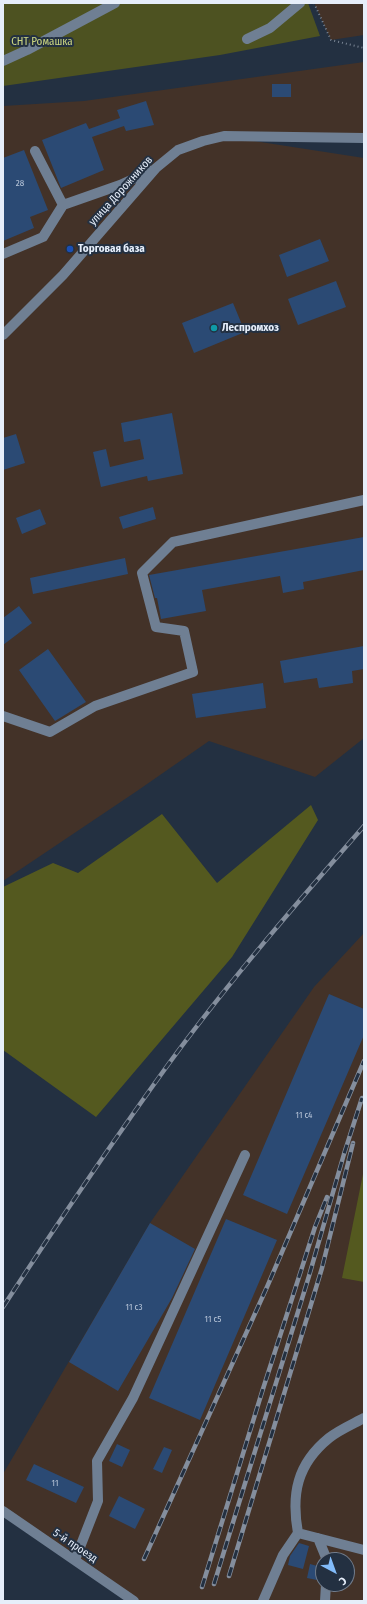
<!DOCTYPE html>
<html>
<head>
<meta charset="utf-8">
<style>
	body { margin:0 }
	#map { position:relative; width:367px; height:1604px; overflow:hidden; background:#233041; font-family:"Fira Sans Condensed",sans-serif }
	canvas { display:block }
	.frame { position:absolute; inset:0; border:4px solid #e6eefa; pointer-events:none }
	.north { position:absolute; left:315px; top:1552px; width:40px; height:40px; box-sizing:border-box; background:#233041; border:1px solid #717c8b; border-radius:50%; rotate:139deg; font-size:11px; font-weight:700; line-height:16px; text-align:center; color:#e6eefa }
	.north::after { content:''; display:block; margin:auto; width:14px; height:18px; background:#82bcfa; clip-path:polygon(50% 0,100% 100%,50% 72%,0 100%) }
</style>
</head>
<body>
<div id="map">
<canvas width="367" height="1604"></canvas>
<div class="frame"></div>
<div class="north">С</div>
</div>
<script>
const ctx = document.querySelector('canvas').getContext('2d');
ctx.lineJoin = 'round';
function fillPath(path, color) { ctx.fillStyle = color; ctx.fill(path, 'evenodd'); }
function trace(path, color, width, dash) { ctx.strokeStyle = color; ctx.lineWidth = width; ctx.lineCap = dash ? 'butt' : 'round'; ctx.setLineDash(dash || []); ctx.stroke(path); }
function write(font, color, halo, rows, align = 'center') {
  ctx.font = font + ' "Fira Sans Condensed",sans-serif'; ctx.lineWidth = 4; ctx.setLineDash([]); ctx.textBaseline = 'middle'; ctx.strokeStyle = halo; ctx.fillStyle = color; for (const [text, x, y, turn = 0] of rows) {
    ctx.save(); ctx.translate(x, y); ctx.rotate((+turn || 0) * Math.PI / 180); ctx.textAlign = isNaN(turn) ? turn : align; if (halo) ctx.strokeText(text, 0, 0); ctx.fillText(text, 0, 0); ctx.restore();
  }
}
fillPath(new Path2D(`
	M 316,3 L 364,3 L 364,35 L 331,40 L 315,5 Z
	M 364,62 L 364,138 L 228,137 L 364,158 L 364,738 L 315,777 L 209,741 L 137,791 L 3,881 L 3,106 L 84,101 Z
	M 364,933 L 364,1601 L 136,1601 L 3,1511 L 3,1474 L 150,1223 L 314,987 ZM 323,1560 L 347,1560 L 347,1584 L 323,1584 Z`), '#433228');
fillPath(new Path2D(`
	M 3,3 L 308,3 L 320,36 L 220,55 L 3,86 Z`), '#4d5221');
fillPath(new Path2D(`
	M 311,805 L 318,820 L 232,957 L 96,1117 L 3,1050 L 3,887 L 53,863 L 78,873 L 162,814 L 217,883 Z
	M 364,1169 L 364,1282 L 342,1278 Z`), '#54591f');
fillPath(new Path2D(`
	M 272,84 L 291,84 L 291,97 L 272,97 Z
	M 146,101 L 154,125 L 126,131 L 124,126 L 92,137 L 104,170 L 61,188 L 42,140 L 86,123 L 89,129 L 120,118 L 117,110 Z
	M 24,150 L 48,210 L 30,217 L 34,228 L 3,241 L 3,158 Z
	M 320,239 L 329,261 L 287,277 L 279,255 Z
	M 336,281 L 346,307 L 298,325 L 288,299 Z
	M 233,303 L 245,332 L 194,353 L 182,323 Z
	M 172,413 L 183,474 L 148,481 L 147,476 L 101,487 L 93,452 L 106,449 L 110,467 L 144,459 L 140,439 L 124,442 L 121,423 Z
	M 16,434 L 25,463 L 3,470 L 3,438 Z
	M 153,507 L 156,519 L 123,529 L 119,517 Z
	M 40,509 L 46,524 L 22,534 L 16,518 Z
	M 364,537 L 364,570 L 303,582 L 304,589 L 283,593 L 280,576 L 202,590 L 206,611 L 161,619 L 157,598 L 155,598 L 149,575 Z
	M 125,558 L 128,574 L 33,594 L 30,578 Z
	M 19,606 L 32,623 L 3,645 L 3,618 Z
	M 364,646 L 364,669 L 352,671 L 353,683 L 319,688 L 317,678 L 284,683 L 280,661 Z
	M 48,649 L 86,702 L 55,721 L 19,670 Z
	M 263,683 L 266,708 L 196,718 L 192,694 Z
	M 329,994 L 364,1009 L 364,1035 L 287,1214 L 243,1195 Z
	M 226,1219 L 277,1240 L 200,1420 L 149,1398 Z
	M 150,1223 L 195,1249 L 172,1298 L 118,1391 L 69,1362 Z
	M 117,1444 L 130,1450 L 122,1467 L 109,1461 Z
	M 164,1447 L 172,1450 L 162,1473 L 153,1469 Z
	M 34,1464 L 84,1487 L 76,1503 L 26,1480 Z
	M 119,1496 L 145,1509 L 135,1529 L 109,1516 Z
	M 299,1543 L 309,1546 L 303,1569 L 288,1565 L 290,1556 Z
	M 310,1564 L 321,1567 L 317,1580 L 307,1578 Z`), '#2b4a74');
trace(new Path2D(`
	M 314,3 L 331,40 L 364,48`), '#7a8594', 2, [1, 3]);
trace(new Path2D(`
	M 247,39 L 270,28 L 300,3
	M 3,61 L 27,50 L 115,3
	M 35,151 L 63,205 L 120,185 L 153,170
	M 3,254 L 43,237 L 63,205
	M 3,335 L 63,275 L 156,168 L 178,150 L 203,141 L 224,136 L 364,138
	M 3,716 L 50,732 L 95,706 L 193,672 L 184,631 L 156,627 L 142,573 L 173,542 L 364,500
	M 3,1511 L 134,1601
	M 298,1533 L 364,1550
	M 318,1538 L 327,1560
	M 75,1560 L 98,1501 L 97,1461 L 133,1398 L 245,1155
	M 263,1601 L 283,1555 L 298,1533 C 291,1494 297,1464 329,1438 C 339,1430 353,1424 364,1418
	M 325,1601 L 326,1584`), '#6f7f93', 10);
const rail = new Path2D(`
	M 3,1307 C 57,1224 112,1142 170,1062 C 230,980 297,903 364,826
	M 144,1559 L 267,1287 L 364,1061
	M 229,1576 L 322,1268 L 353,1143
	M 214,1584 L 309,1276 L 344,1154 L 362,1098
	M 202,1587 L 262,1392 L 315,1227 L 327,1197`);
trace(rail, '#848e9d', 4.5);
trace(rail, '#233041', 3, [9]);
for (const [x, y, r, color] of [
	[70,249,4,"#1a4fb4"],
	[214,328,4,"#0f9aa8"]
]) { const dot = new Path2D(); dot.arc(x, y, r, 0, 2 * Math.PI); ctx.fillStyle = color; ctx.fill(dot); trace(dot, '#233041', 1.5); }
write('9px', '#b7c5d8', null, [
	["28",20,183],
	["11 с4",304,1115],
	["11 с3",134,1307],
	["11 с5",213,1319],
	["11",55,1483]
]);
write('11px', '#cdd781', '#233041', [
	["СНТ Ромашка",42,42]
]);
write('11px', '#e6eefa', '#233041', [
	["улица Дорожников",121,191,-48],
	["5-й проезд",75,1546,34]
]);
write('bold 11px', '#e6eefa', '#233041', [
	["Торговая база",78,249],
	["Леспромхоз",222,328]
], 'left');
</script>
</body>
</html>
